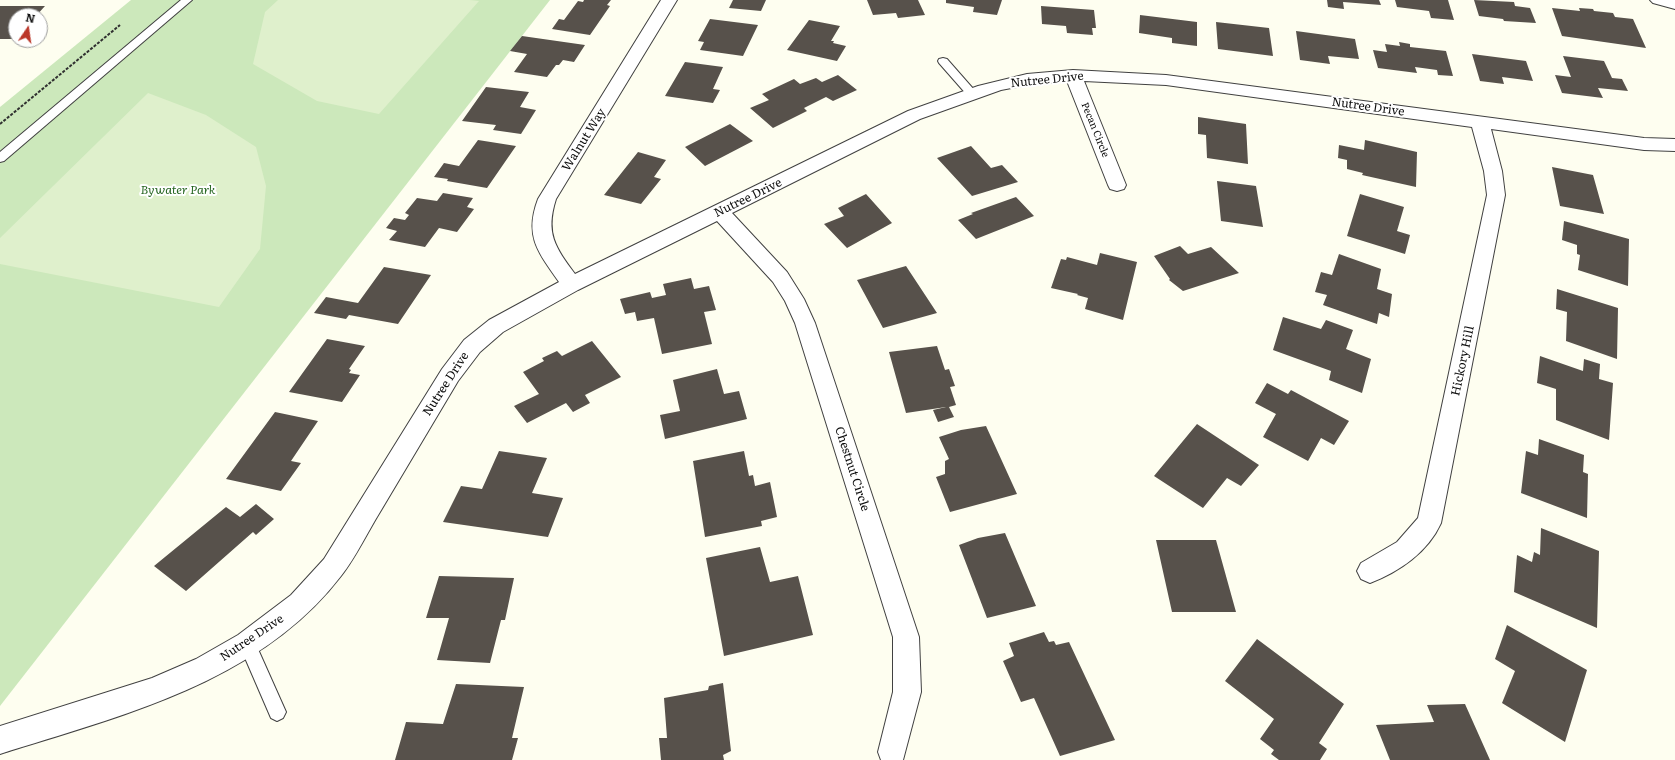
<!DOCTYPE html>
<html>
<head>
<meta charset="utf-8">
<style>
	body { margin:0 }
	#map { position:relative; width:1675px; height:760px; overflow:hidden; background:#fefef0; font-family:Literata,serif }
	canvas { display:block }
	.north { position:absolute; left:8px; top:8px; width:40px; height:40px; box-sizing:border-box; background:#fff; border:1px solid #9f9f9f; border-radius:50%; rotate:13deg; font-size:11px; font-weight:700; line-height:16px; text-align:center; color:#0e0e0e }
	.north::after { content:''; display:block; margin:auto; width:14px; height:18px; background:#bb372a; clip-path:polygon(50% 0,100% 100%,50% 72%,0 100%) }
</style>
</head>
<body>
<div id="map">
<canvas width="1675" height="760"></canvas>
<div class="north">N</div>
</div>
<script>
const ctx = document.querySelector('canvas').getContext('2d');
ctx.lineJoin = 'round';
function fillPath(path, color) { ctx.fillStyle = color; ctx.fill(path, 'evenodd'); }
function trace(path, color, width, dash) { ctx.strokeStyle = color; ctx.lineWidth = width; ctx.lineCap = dash ? 'butt' : 'round'; ctx.setLineDash(dash || []); ctx.stroke(path); }
function write(font, color, halo, rows, align = 'center') {
  ctx.font = font + ' Literata,serif'; ctx.lineWidth = 4; ctx.setLineDash([]); ctx.textBaseline = 'middle'; ctx.strokeStyle = halo; ctx.fillStyle = color; for (const [text, x, y, turn = 0] of rows) {
    ctx.save(); ctx.translate(x, y); ctx.rotate((+turn || 0) * Math.PI / 180); ctx.textAlign = isNaN(turn) ? turn : align; if (halo) ctx.strokeText(text, 0, 0); ctx.fillText(text, 0, 0); ctx.restore();
  }
}
fillPath(new Path2D(`
	M 131,0 L 550,0 L 0,706 L 0,107 Z`), '#cce8bb');
fillPath(new Path2D(`
	M 278,0 L 470,0 L 479,1 L 379,114 L 317,101 L 253,64 L 265,12 Z
	M 148,93 L 206,115 L 256,147 L 266,186 L 260,249 L 219,307 L 0,264 L 0,238 Z`), '#dff0cc');
fillPath(new Path2D(`
	M 584,0 L 611,0 L 607,5 L 610,6 L 590,35 L 552,29 L 559,19 L 564,20 L 578,1 L 583,2 Z
	M 733,0 L 766,0 L 761,11 L 729,8 Z
	M 867,0 L 918,0 L 925,15 L 898,18 L 896,13 L 873,15 Z
	M 946,0 L 1002,0 L 997,15 L 973,12 L 974,7 L 946,3 Z
	M 1327,0 L 1379,0 L 1381,5 L 1343,2 L 1344,9 L 1328,7 Z
	M 1395,0 L 1448,0 L 1454,20 L 1431,18 L 1429,11 L 1397,7 Z
	M 1474,0 L 1514,2 L 1515,6 L 1530,8 L 1536,23 L 1504,21 L 1503,19 L 1479,16 Z
	M 0,6 L 45,6 L 36,16 L 16,16 L 16,39 L 0,39 Z
	M 1041,6 L 1094,10 L 1096,28 L 1092,28 L 1093,35 L 1067,33 L 1066,26 L 1042,24 Z
	M 1552,8 L 1580,11 L 1579,8 L 1593,9 L 1594,11 L 1613,13 L 1615,17 L 1633,19 L 1646,48 L 1562,36 Z
	M 1140,15 L 1197,22 L 1197,46 L 1172,43 L 1172,38 L 1139,33 Z
	M 710,19 L 758,25 L 743,56 L 700,50 L 704,42 L 698,41 Z
	M 809,20 L 840,26 L 831,41 L 834,41 L 833,43 L 846,46 L 837,61 L 787,50 Z
	M 1216,22 L 1269,28 L 1273,56 L 1218,49 Z
	M 1296,31 L 1355,39 L 1359,59 L 1328,56 L 1330,64 L 1300,60 Z
	M 522,36 L 585,45 L 574,62 L 563,60 L 559,65 L 556,65 L 547,77 L 514,72 L 527,54 L 510,51 Z
	M 1399,42 L 1410,44 L 1410,47 L 1446,51 L 1453,76 L 1438,75 L 1437,70 L 1415,67 L 1417,73 L 1378,68 L 1373,50 L 1387,52 L 1385,44 L 1400,46 Z
	M 1472,54 L 1526,61 L 1533,81 L 1502,77 L 1504,84 L 1480,81 Z
	M 1563,56 L 1604,61 L 1612,78 L 1622,79 L 1628,91 L 1598,88 L 1603,98 L 1562,93 L 1555,75 L 1571,77 Z
	M 685,62 L 723,67 L 713,89 L 720,90 L 713,103 L 665,96 Z
	M 838,75 L 857,90 L 833,101 L 826,97 L 804,108 L 807,111 L 773,128 L 750,108 L 769,100 L 762,94 L 794,79 L 800,84 L 816,78 L 822,82 Z
	M 486,87 L 529,92 L 520,107 L 536,110 L 521,134 L 493,130 L 496,125 L 462,121 Z
	M 1198,117 L 1246,124 L 1248,164 L 1207,158 L 1206,135 L 1198,134 Z
	M 730,124 L 753,141 L 705,166 L 685,147 Z
	M 478,140 L 516,146 L 487,188 L 447,181 L 448,179 L 434,177 L 444,163 L 459,166 Z
	M 1365,140 L 1417,152 L 1416,187 L 1362,175 L 1363,173 L 1347,169 L 1347,160 L 1338,158 L 1339,145 L 1364,150 Z
	M 971,146 L 991,168 L 1002,165 L 1018,182 L 972,196 L 937,158 Z
	M 638,152 L 666,160 L 654,177 L 661,179 L 641,204 L 604,195 Z
	M 1552,167 L 1593,175 L 1604,214 L 1560,206 Z
	M 1217,181 L 1256,186 L 1263,227 L 1221,221 Z
	M 443,193 L 473,198 L 467,207 L 474,209 L 457,232 L 439,228 L 425,247 L 389,240 L 397,231 L 386,228 L 394,218 L 405,220 L 409,215 L 405,213 L 417,198 L 437,201 Z
	M 866,194 L 892,223 L 847,248 L 824,224 L 844,216 L 838,208 Z
	M 1360,194 L 1404,207 L 1397,231 L 1410,235 L 1405,254 L 1347,236 Z
	M 1016,197 L 1034,216 L 976,239 L 958,220 L 973,214 L 971,213 Z
	M 1564,221 L 1629,239 L 1628,286 L 1578,270 L 1580,255 L 1577,254 L 1577,245 L 1562,240 Z
	M 1180,246 L 1188,254 L 1211,247 L 1239,273 L 1183,291 L 1169,280 L 1170,279 L 1154,256 Z
	M 1100,253 L 1137,262 L 1123,320 L 1085,309 L 1088,298 L 1077,295 L 1078,294 L 1051,288 L 1061,259 L 1066,260 L 1067,257 L 1097,265 Z
	M 1339,254 L 1381,269 L 1377,289 L 1392,294 L 1389,317 L 1379,313 L 1377,324 L 1323,305 L 1327,295 L 1315,292 L 1321,272 L 1332,275 Z
	M 906,266 L 937,313 L 883,328 L 857,280 Z
	M 384,267 L 431,275 L 398,324 L 349,315 L 346,319 L 314,313 L 326,297 L 358,303 Z
	M 691,278 L 694,289 L 709,286 L 716,310 L 704,312 L 712,344 L 662,354 L 654,318 L 637,321 L 635,312 L 625,314 L 620,299 L 650,292 L 652,298 L 666,295 L 663,284 Z
	M 1557,289 L 1618,308 L 1617,359 L 1566,341 L 1567,312 L 1556,309 Z
	M 1283,317 L 1321,329 L 1326,320 L 1353,330 L 1346,349 L 1371,359 L 1362,393 L 1329,380 L 1331,371 L 1273,350 Z
	M 327,339 L 365,346 L 349,369 L 351,370 L 349,373 L 360,375 L 342,402 L 289,392 Z
	M 592,341 L 621,377 L 585,395 L 590,403 L 573,412 L 566,403 L 527,423 L 514,406 L 539,394 L 523,372 L 544,361 L 542,358 L 557,351 L 562,356 Z
	M 937,346 L 945,370 L 949,369 L 955,386 L 950,387 L 956,405 L 949,407 L 954,417 L 938,422 L 933,410 L 946,407 L 906,413 L 889,352 Z
	M 1540,356 L 1583,371 L 1584,359 L 1600,364 L 1599,379 L 1613,383 L 1609,440 L 1556,420 L 1556,389 L 1537,383 Z
	M 717,369 L 724,394 L 739,391 L 747,419 L 665,439 L 660,415 L 680,411 L 673,380 Z
	M 1267,383 L 1288,394 L 1291,390 L 1349,421 L 1334,445 L 1321,438 L 1308,461 L 1263,437 L 1276,414 L 1255,403 Z
	M 275,412 L 318,421 L 291,461 L 301,463 L 281,491 L 226,479 Z
	M 1197,424 L 1259,465 L 1241,486 L 1227,478 L 1203,508 L 1154,476 Z
	M 986,426 L 1017,494 L 950,512 L 936,477 L 945,474 L 945,461 L 949,459 L 939,437 L 961,430 Z
	M 1539,439 L 1584,455 L 1583,472 L 1588,474 L 1587,518 L 1521,493 L 1526,451 L 1538,455 Z
	M 499,451 L 547,458 L 532,493 L 563,498 L 548,537 L 443,522 L 461,486 L 482,489 Z
	M 744,451 L 749,476 L 753,475 L 755,486 L 770,482 L 777,517 L 761,521 L 762,526 L 705,537 L 693,461 Z
	M 256,504 L 274,519 L 256,535 L 253,532 L 186,591 L 154,566 L 226,507 L 240,517 Z
	M 1541,528 L 1599,551 L 1597,628 L 1514,592 L 1517,555 L 1532,562 L 1534,552 L 1540,555 Z
	M 1005,533 L 1036,606 L 987,618 L 959,545 L 978,538 Z
	M 1156,540 L 1216,540 L 1236,612 L 1172,612 Z
	M 760,547 L 770,582 L 798,576 L 813,635 L 724,656 L 706,558 Z
	M 439,576 L 514,578 L 505,620 L 501,620 L 490,663 L 437,660 L 449,618 L 426,618 Z
	M 1507,625 L 1587,670 L 1565,742 L 1502,703 L 1515,671 L 1495,659 Z
	M 1044,632 L 1049,642 L 1054,641 L 1056,645 L 1069,642 L 1115,740 L 1060,756 L 1034,698 L 1021,702 L 1003,661 L 1014,656 L 1009,643 Z
	M 1257,639 L 1344,704 L 1319,743 L 1327,749 L 1320,760 L 1279,760 L 1271,754 L 1274,750 L 1260,739 L 1274,719 L 1225,681 Z
	M 723,683 L 731,751 L 723,755 L 724,760 L 661,760 L 659,738 L 667,738 L 664,698 L 708,690 L 709,686 Z
	M 456,684 L 524,687 L 512,738 L 518,738 L 512,760 L 395,760 L 406,722 L 443,724 Z
	M 1465,704 L 1490,760 L 1390,760 L 1376,725 L 1434,722 L 1427,705 Z`), '#57514b');
const service = new Path2D(`
	M 181,0 L 192,0 L 4,161 L 0,162 L 0,152 Z
	M 943,58 L 947,59 L 976,92 L 977,94 L 976,96 L 968,96 L 939,63 L 938,61 L 939,59 Z
	M 247,636 L 253,638 L 286,712 L 283,718 L 277,721 L 271,718 L 239,644 L 241,638 Z`);
const minor = new Path2D(`
	M 661,0 L 677,0 L 556,199 C 545,233 555,247 575,274 L 908,111 L 978,86 L 1027,74 L 1073,70 L 1166,75 L 1644,138 L 1675,139 L 1675,151 L 1644,150 L 1491,129 L 1502,171 L 1505,195 L 1441,523 C 1428,552 1399,572 1370,583 L 1361,579 L 1357,571 L 1361,563 L 1397,542 L 1418,518 L 1487,195 L 1484,171 L 1472,127 L 1166,85 L 1084,81 L 1126,185 L 1124,189 L 1117,191 L 1110,189 L 1108,185 L 1067,81 L 1027,85 L 1001,90 L 920,119 L 732,213 L 787,272 L 804,299 L 815,323 L 919,637 L 921,692 L 903,760 L 881,760 L 878,752 L 893,692 L 893,637 L 795,323 L 785,301 L 773,282 L 717,221 L 578,290 L 503,332 L 480,352 L 458,381 C 432,425 406,468 380,512 C 367,533 356,557 341,576 C 259,683 122,715 0,754 L 0,726 L 152,678 L 196,659 L 238,635 L 291,595 L 324,559 L 442,369 L 464,340 L 489,320 L 559,282 C 538,252 524,236 538,199 Z
	M 1650,0 L 1675,0 L 1675,9 L 1653,3 Z`);
trace(service, '#414141', 2);
trace(minor, '#414141', 2);
trace(new Path2D(`
	M 0,124 L 120,25`), '#303030', 2, [3, 1.5]);
fillPath(service, '#fff');
fillPath(minor, '#fff');
write('10px', '#0e0e0e', '#fff', [
	["Pecan Circle",1095,130,68]
]);
write('12px', '#0e0e0e', '#fff', [
	["Nutree Drive",1047,80,-6],
	["Nutree Drive",1368,107,8],
	["Walnut Way",584,140,-58],
	["Nutree Drive",748,198,-26],
	["Hickory Hill",1463,361,-78],
	["Nutree Drive",446,384,-57],
	["Chestnut Circle",852,469,72],
	["Nutree Drive",252,638,-34]
]);
write('italic 12px', '#256520', '#fff', [
	["Bywater Park",178,190]
]);
</script>
</body>
</html>
